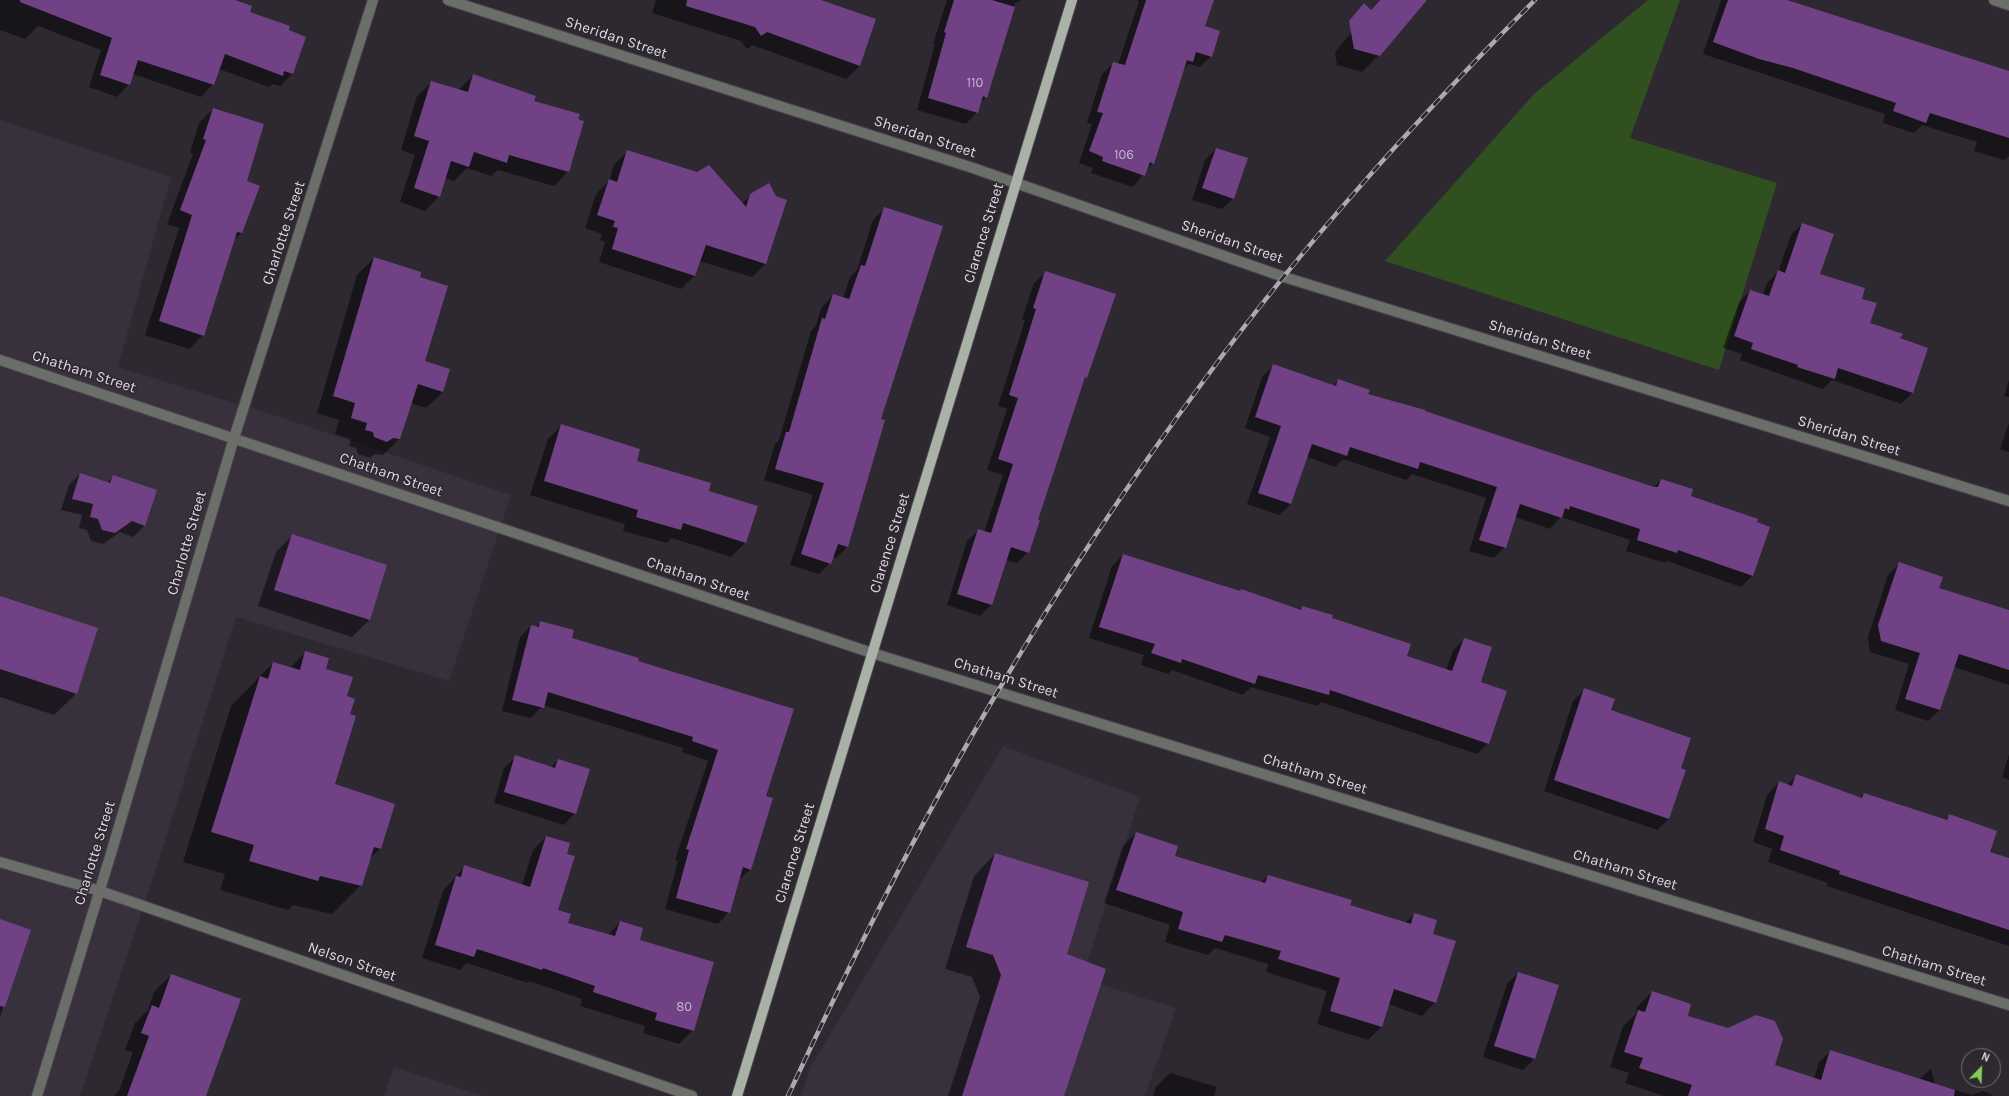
<!DOCTYPE html>
<html>
<head>
<meta charset="utf-8">
<style>
	body { margin:0 }
	#map { position:relative; width:2009px; height:1096px; overflow:hidden; background:#2e2831; font-family:Karla,sans-serif }
	canvas { display:block }
	.north { position:absolute; left:1961px; top:1048px; width:40px; height:40px; box-sizing:border-box; background:#2e2831; border:1px solid #746f77; border-radius:50%; rotate:23deg; font-size:11px; font-weight:700; line-height:16px; text-align:center; color:#dedae0 }
	.north::after { content:''; display:block; margin:auto; width:14px; height:18px; background:#80d051; clip-path:polygon(50% 0,100% 100%,50% 72%,0 100%) }
</style>
</head>
<body>
<div id="map">
<canvas width="2009" height="1096"></canvas>
<div class="north">N</div>
</div>
<script>
const ctx = document.querySelector('canvas').getContext('2d');
ctx.lineJoin = 'round';
function fillPath(path, color) { ctx.fillStyle = color; ctx.fill(path, 'evenodd'); }
function trace(path, color, width, dash) { ctx.strokeStyle = color; ctx.lineWidth = width; ctx.lineCap = dash ? 'butt' : 'round'; ctx.setLineDash(dash || []); ctx.stroke(path); }
function write(font, color, halo, rows, align = 'center') {
  ctx.font = font + ' Karla,sans-serif'; ctx.lineWidth = 3; ctx.setLineDash([]); ctx.textBaseline = 'middle'; ctx.strokeStyle = halo; ctx.fillStyle = color; for (const [text, x, y, turn = 0] of rows) {
    ctx.save(); ctx.translate(x, y); ctx.rotate((+turn || 0) * Math.PI / 180); ctx.textAlign = isNaN(turn) ? turn : align; if (halo) ctx.strokeText(text, 0, 0); ctx.fillText(text, 0, 0); ctx.restore();
  }
}
fillPath(new Path2D(`
	M 0,120 L 171,177 L 118,367 L 289,420 L 511,495 L 449,681 L 236,617 L 152,881 L 80,1096 L 0,1096 Z
	M 1003,746 L 1140,797 L 1082,979 L 1176,1008 L 1145,1096 L 801,1096 L 811,1066 Z
	M 394,1067 L 483,1096 L 384,1096 Z`), '#39303e');
fillPath(new Path2D(`
	M 1648,0 L 1680,0 L 1630,138 L 1777,183 L 1719,370 L 1385,261 L 1535,93 Z`), '#31501f');
fillPath(new Path2D(`
	M 0,0 L 232,0 L 249,12 L 287,31 L 292,74 L 280,86 L 273,84 L 269,87 L 219,69 L 213,84 L 201,97 L 133,74 L 129,84 L 117,97 L 89,87 L 101,50 L 38,26 L 25,39 L 0,30 Z
	M 656,0 L 818,0 L 860,66 L 846,79 L 752,45 L 747,49 L 741,41 L 652,13 Z
	M 947,0 L 1021,0 L 1015,3 L 986,97 L 980,103 L 977,112 L 966,124 L 917,110 L 935,44 L 933,44 Z
	M 1136,0 L 1213,0 L 1204,27 L 1211,56 L 1200,67 L 1189,64 L 1182,71 L 1153,163 L 1133,187 L 1091,173 L 1093,168 L 1079,163 L 1092,124 L 1087,123 L 1102,74 L 1114,63 L 1118,64 L 1139,1 Z
	M 1379,0 L 1426,0 L 1379,55 L 1362,72 L 1337,65 L 1335,52 Z
	M 1721,0 L 1782,0 L 2009,72 L 2009,156 L 2004,160 L 1974,151 L 1977,142 L 1922,125 L 1914,133 L 1883,123 L 1885,114 L 1703,54 Z
	M 473,75 L 533,102 L 568,171 L 554,186 L 498,170 L 491,176 L 467,168 L 454,181 L 445,178 L 439,196 L 425,211 L 400,202 L 415,155 L 401,150 L 417,96 L 432,82 L 459,90 Z
	M 213,109 L 245,181 L 259,186 L 241,233 L 233,241 L 203,335 L 189,349 L 145,335 L 179,228 L 167,224 L 193,154 L 190,153 L 199,123 Z
	M 1216,149 L 1234,198 L 1222,209 L 1192,200 L 1205,160 Z
	M 628,151 L 742,204 L 751,195 L 765,264 L 752,277 L 699,261 L 694,276 L 681,289 L 599,262 L 605,242 L 600,240 L 602,234 L 585,228 L 596,194 L 609,181 L 614,165 Z
	M 884,209 L 880,420 L 847,547 L 836,558 L 833,557 L 830,563 L 819,574 L 790,565 L 813,495 L 764,480 L 775,444 L 779,440 L 811,331 L 815,327 L 822,307 L 833,295 L 843,298 L 850,277 L 857,270 L 873,220 Z
	M 1802,224 L 1819,275 L 1869,324 L 1899,339 L 1927,348 L 1912,393 L 1901,404 L 1832,380 L 1823,389 L 1740,360 L 1742,354 L 1723,348 L 1739,302 L 1750,291 L 1763,295 L 1767,283 L 1778,272 L 1791,235 Z
	M 374,258 L 418,278 L 424,362 L 443,392 L 426,408 L 410,403 L 400,438 L 383,455 L 375,454 L 370,458 L 358,454 L 356,448 L 349,446 L 351,439 L 335,434 L 339,420 L 317,413 L 357,275 Z
	M 1046,272 L 1086,377 L 1083,380 L 1037,520 L 1028,552 L 1017,563 L 1006,560 L 991,605 L 980,616 L 947,605 L 967,541 L 979,530 L 984,532 L 1003,475 L 987,470 L 1007,409 L 998,406 L 1025,320 L 1022,319 L 1034,283 Z
	M 1274,365 L 1333,386 L 1339,380 L 1367,394 L 1653,488 L 1661,480 L 1690,496 L 1769,527 L 1752,576 L 1741,587 L 1667,561 L 1665,563 L 1626,551 L 1630,540 L 1561,517 L 1550,529 L 1515,517 L 1505,547 L 1494,558 L 1469,551 L 1486,498 L 1412,474 L 1406,480 L 1343,459 L 1335,467 L 1307,457 L 1291,504 L 1279,515 L 1247,504 L 1270,437 L 1245,428 L 1262,377 Z
	M 2009,380 L 2009,397 L 2004,396 Z
	M 2009,423 L 2009,452 L 2000,449 Z
	M 562,425 L 635,462 L 707,491 L 756,507 L 745,543 L 731,557 L 672,538 L 667,543 L 623,531 L 625,524 L 530,495 L 548,439 Z
	M 80,474 L 107,483 L 113,476 L 145,525 L 133,537 L 120,532 L 103,544 L 91,541 L 87,530 L 79,528 L 82,515 L 61,510 L 69,485 Z
	M 292,536 L 386,566 L 369,620 L 352,637 L 258,606 L 276,552 Z
	M 1123,555 L 1299,610 L 1302,607 L 1331,619 L 1406,656 L 1446,670 L 1453,650 L 1464,639 L 1479,683 L 1488,743 L 1477,754 L 1321,702 L 1317,706 L 1251,687 L 1243,695 L 1172,670 L 1168,674 L 1141,665 L 1144,655 L 1089,638 L 1112,566 Z
	M 1899,564 L 1938,589 L 2009,611 L 2009,685 L 1954,667 L 1940,710 L 1928,721 L 1895,710 L 1909,664 L 1870,652 L 1868,637 L 1888,575 Z
	M 0,597 L 97,629 L 76,694 L 54,715 L 0,697 Z
	M 540,623 L 571,639 L 637,662 L 765,797 L 751,869 L 738,880 L 729,912 L 718,924 L 665,909 L 678,861 L 675,860 L 708,761 L 682,752 L 683,748 L 543,705 L 531,718 L 502,711 L 520,637 L 531,626 L 536,627 Z
	M 306,652 L 325,669 L 346,697 L 349,715 L 334,785 L 380,849 L 369,859 L 361,885 L 332,914 L 293,905 L 288,910 L 220,890 L 225,874 L 183,862 L 231,706 L 273,663 L 290,668 Z
	M 1584,690 L 1680,769 L 1669,819 L 1657,830 L 1544,791 L 1573,701 Z
	M 2009,754 L 2009,780 L 2002,777 Z
	M 516,757 L 551,767 L 558,760 L 575,813 L 564,825 L 494,803 L 504,768 Z
	M 1796,776 L 1860,798 L 1864,794 L 1945,820 L 1949,815 L 1989,853 L 2009,859 L 2009,946 L 1827,886 L 1828,883 L 1768,862 L 1772,849 L 1753,842 L 1767,795 L 1779,782 L 1787,785 Z
	M 1136,833 L 1174,857 L 1261,882 L 1268,876 L 1349,906 L 1405,923 L 1414,914 L 1432,934 L 1435,1002 L 1422,1016 L 1388,1004 L 1381,1027 L 1368,1040 L 1317,1024 L 1327,991 L 1266,972 L 1268,964 L 1215,948 L 1208,955 L 1165,942 L 1170,925 L 1104,903 L 1123,846 Z
	M 546,837 L 566,854 L 557,910 L 567,923 L 608,935 L 620,922 L 638,941 L 693,1030 L 679,1044 L 643,1033 L 645,1026 L 580,1006 L 582,999 L 529,981 L 528,983 L 467,963 L 460,970 L 422,958 L 443,891 L 465,866 L 522,885 L 533,850 Z
	M 995,854 L 1066,955 L 1063,1096 L 948,1096 L 980,997 L 972,977 L 945,969 L 974,876 Z
	M 0,921 L 29,930 L 0,1017 Z
	M 1518,973 L 1558,985 L 1534,1059 L 1523,1070 L 1483,1057 L 1507,984 Z
	M 171,975 L 198,1096 L 114,1096 L 119,1091 L 133,1052 L 125,1050 L 135,1023 L 148,1010 L 154,992 Z
	M 1652,992 L 1686,1016 L 1774,1066 L 1776,1096 L 1664,1096 L 1625,1083 L 1629,1073 L 1610,1067 L 1623,1026 L 1635,1015 L 1637,1007 Z
	M 1831,1051 L 1918,1080 L 1931,1069 L 1935,1084 L 1972,1095 L 1983,1091 L 1991,1094 L 1992,1096 L 1809,1096 L 1819,1062 Z
	M 1170,1073 L 1217,1087 L 1214,1096 L 1153,1096 L 1156,1087 Z`), '#0007');
fillPath(new Path2D(`
	M 20,0 L 235,0 L 252,6 L 250,12 L 290,26 L 289,30 L 306,37 L 293,74 L 284,71 L 283,76 L 225,54 L 214,85 L 138,60 L 130,85 L 100,75 L 112,38 L 20,2 Z
	M 687,0 L 821,0 L 876,19 L 860,66 L 767,32 L 761,36 L 755,27 L 686,6 Z
	M 954,0 L 992,0 L 1015,7 L 987,98 L 983,96 L 978,113 L 928,98 L 946,33 L 944,32 Z
	M 1146,0 L 1214,0 L 1205,26 L 1220,31 L 1212,57 L 1196,52 L 1193,62 L 1187,60 L 1154,164 L 1150,162 L 1145,176 L 1102,161 L 1103,157 L 1089,151 L 1103,113 L 1097,112 L 1113,62 L 1125,65 Z
	M 1380,0 L 1427,0 L 1380,56 L 1354,49 L 1349,21 L 1364,3 L 1371,10 Z
	M 1728,0 L 1787,0 L 2009,71 L 2009,138 L 1930,113 L 1926,123 L 1893,111 L 1896,103 L 1793,68 L 1759,59 L 1713,42 Z
	M 473,74 L 536,96 L 534,101 L 580,114 L 578,119 L 584,121 L 569,172 L 509,155 L 507,163 L 474,152 L 469,167 L 451,161 L 440,197 L 414,188 L 429,141 L 414,136 L 431,81 L 468,92 Z
	M 213,108 L 264,124 L 247,181 L 260,186 L 242,233 L 237,232 L 204,336 L 159,321 L 192,215 L 180,210 L 206,140 L 203,139 Z
	M 1216,148 L 1248,158 L 1234,199 L 1202,188 Z
	M 627,150 L 697,172 L 709,165 L 746,207 L 750,194 L 769,183 L 776,196 L 787,200 L 766,264 L 706,245 L 695,276 L 612,249 L 618,228 L 613,227 L 615,221 L 597,215 L 609,179 L 617,182 Z
	M 884,207 L 943,226 L 881,419 L 885,420 L 848,547 L 838,544 L 831,564 L 801,554 L 824,483 L 775,469 L 786,432 L 789,432 L 822,318 L 825,319 L 833,294 L 849,299 L 861,265 L 865,266 Z
	M 1802,223 L 1834,234 L 1820,274 L 1865,288 L 1862,299 L 1877,303 L 1870,323 L 1903,334 L 1900,338 L 1928,348 L 1913,393 L 1838,368 L 1835,379 L 1797,367 L 1798,365 L 1751,349 L 1753,343 L 1734,336 L 1750,290 L 1769,296 L 1778,270 L 1785,273 Z
	M 374,257 L 421,272 L 420,277 L 448,286 L 425,361 L 450,369 L 443,392 L 418,384 L 400,439 L 393,438 L 387,442 L 374,437 L 373,432 L 365,430 L 367,423 L 351,418 L 355,403 L 333,396 Z
	M 1045,271 L 1116,294 L 1087,378 L 1085,377 L 1038,520 L 1040,520 L 1029,553 L 1011,547 L 992,605 L 957,594 L 978,529 L 991,533 L 1013,464 L 998,459 L 1018,398 L 1009,395 L 1036,309 L 1033,308 Z
	M 1273,364 L 1336,386 L 1338,379 L 1370,390 L 1368,394 L 1425,410 L 1425,411 L 1654,487 L 1658,487 L 1661,479 L 1693,489 L 1691,496 L 1758,519 L 1757,522 L 1770,527 L 1753,576 L 1678,550 L 1677,553 L 1637,540 L 1640,529 L 1570,506 L 1569,510 L 1565,508 L 1562,518 L 1520,504 L 1506,548 L 1479,540 L 1497,487 L 1420,462 L 1418,469 L 1350,447 L 1347,456 L 1312,444 L 1291,504 L 1258,493 L 1281,426 L 1255,417 Z
	M 561,424 L 640,449 L 637,461 L 711,483 L 709,491 L 758,506 L 746,543 L 683,523 L 681,530 L 636,517 L 638,510 L 544,481 Z
	M 80,473 L 110,483 L 113,475 L 157,490 L 145,526 L 132,521 L 115,533 L 102,530 L 98,519 L 90,517 L 93,504 L 72,499 Z
	M 292,534 L 387,565 L 370,620 L 274,590 Z
	M 1123,554 L 1240,591 L 1241,589 L 1301,610 L 1302,606 L 1333,615 L 1332,618 L 1411,644 L 1407,656 L 1452,671 L 1464,638 L 1492,647 L 1481,682 L 1507,691 L 1489,744 L 1330,690 L 1329,695 L 1258,675 L 1255,684 L 1182,659 L 1181,663 L 1151,653 L 1155,644 L 1099,627 Z
	M 1899,562 L 1943,577 L 1939,588 L 2009,610 L 2009,670 L 1959,654 L 1940,710 L 1905,699 L 1920,653 L 1881,641 L 1878,625 Z
	M 0,596 L 98,628 L 77,694 L 0,669 Z
	M 540,621 L 574,630 L 572,638 L 639,658 L 638,661 L 794,709 L 766,796 L 773,798 L 751,870 L 743,867 L 730,913 L 676,898 L 689,850 L 686,849 L 718,750 L 692,741 L 693,737 L 548,692 L 544,708 L 512,700 L 531,625 L 539,627 Z
	M 305,651 L 329,658 L 326,669 L 353,677 L 347,696 L 355,699 L 350,714 L 356,716 L 335,784 L 395,804 L 381,849 L 374,847 L 362,886 L 320,876 L 318,881 L 249,861 L 254,845 L 211,832 L 260,676 L 268,679 L 273,662 L 300,670 Z
	M 1584,688 L 1615,699 L 1611,710 L 1691,738 L 1681,768 L 1686,770 L 1669,819 L 1554,780 Z
	M 515,755 L 555,768 L 558,759 L 590,769 L 576,814 L 504,792 Z
	M 1796,774 L 1862,798 L 1864,793 L 1947,820 L 1949,814 L 1997,831 L 1990,852 L 2009,858 L 2009,930 L 1839,874 L 1840,871 L 1780,850 L 1784,836 L 1765,829 L 1779,781 L 1792,786 Z
	M 1136,832 L 1178,846 L 1175,856 L 1265,883 L 1268,875 L 1352,900 L 1350,905 L 1411,924 L 1414,913 L 1437,920 L 1433,934 L 1456,941 L 1436,1003 L 1394,989 L 1382,1027 L 1330,1011 L 1340,978 L 1278,959 L 1281,951 L 1225,935 L 1222,942 L 1178,929 L 1183,912 L 1116,890 Z
	M 546,836 L 570,843 L 567,854 L 575,856 L 558,910 L 571,914 L 568,923 L 615,936 L 620,921 L 643,928 L 640,940 L 714,962 L 694,1031 L 655,1020 L 657,1013 L 593,992 L 595,986 L 543,968 L 542,970 L 477,949 L 474,957 L 435,945 L 456,876 L 461,877 L 464,865 L 530,887 Z
	M 995,853 L 1089,882 L 1067,954 L 1106,969 L 1064,1096 L 962,1096 L 1001,975 L 993,955 L 966,947 Z
	M 0,919 L 31,930 L 5,1007 L 0,1006 Z
	M 1518,972 L 1559,985 L 1535,1059 L 1494,1046 Z
	M 171,974 L 241,999 L 206,1096 L 127,1096 L 149,1036 L 141,1033 L 152,1005 L 159,1008 Z
	M 1652,991 L 1691,1004 L 1688,1016 L 1728,1028 L 1756,1015 L 1775,1021 L 1783,1039 L 1775,1065 L 1821,1080 L 1830,1050 L 1955,1090 L 1954,1096 L 1688,1096 L 1692,1085 L 1639,1068 L 1643,1058 L 1624,1052 L 1638,1010 L 1645,1012 Z`), '#704285');
const minor = new Path2D(`
	M 448,0 L 973,168 L 1284,277 L 2009,501
	M 1994,0 L 2009,5
	M 0,360 L 872,653 L 2009,1005
	M 0,862 L 100,891 L 692,1096
	M 37,1096 L 112,850 L 234,438 L 373,0`);
const major = new Path2D(`
	M 737,1096 L 1072,0`);
trace(minor, '#4a444d', 12);
trace(major, '#4a444d', 12);
trace(minor, '#6b6e69', 10);
trace(major, '#aab1a7', 10);
const rail = new Path2D(`
	M 788,1096 C 852,958 920,822 998,691 C 1061,584 1131,479 1205,379 C 1304,243 1417,119 1535,0`);
trace(rail, '#aea9b0', 4.5);
trace(rail, '#2e2831', 3, [9]);
write('13px', '#c2b4c9', null, [
	["110",975,83],
	["106",1124,155],
	["80",684,1007]
]);
write('15px', '#dedae0', '#2e2831', [
	["Sheridan Street",616,38,18],
	["Sheridan Street",925,137,18],
	["Charlotte Street",284,233,-72],
	["Clarence Street",984,233,-73],
	["Sheridan Street",1232,242,19],
	["Sheridan Street",1540,340,17],
	["Chatham Street",84,372,18],
	["Sheridan Street",1849,436,17],
	["Chatham Street",391,475,19],
	["Charlotte Street",187,543,-74],
	["Clarence Street",890,543,-73],
	["Chatham Street",698,579,19],
	["Chatham Street",1006,678,17],
	["Chatham Street",1315,774,17],
	["Charlotte Street",95,853,-73],
	["Clarence Street",795,853,-73],
	["Chatham Street",1625,870,17],
	["Nelson Street",352,962,19],
	["Chatham Street",1934,966,17]
]);
</script>
</body>
</html>
